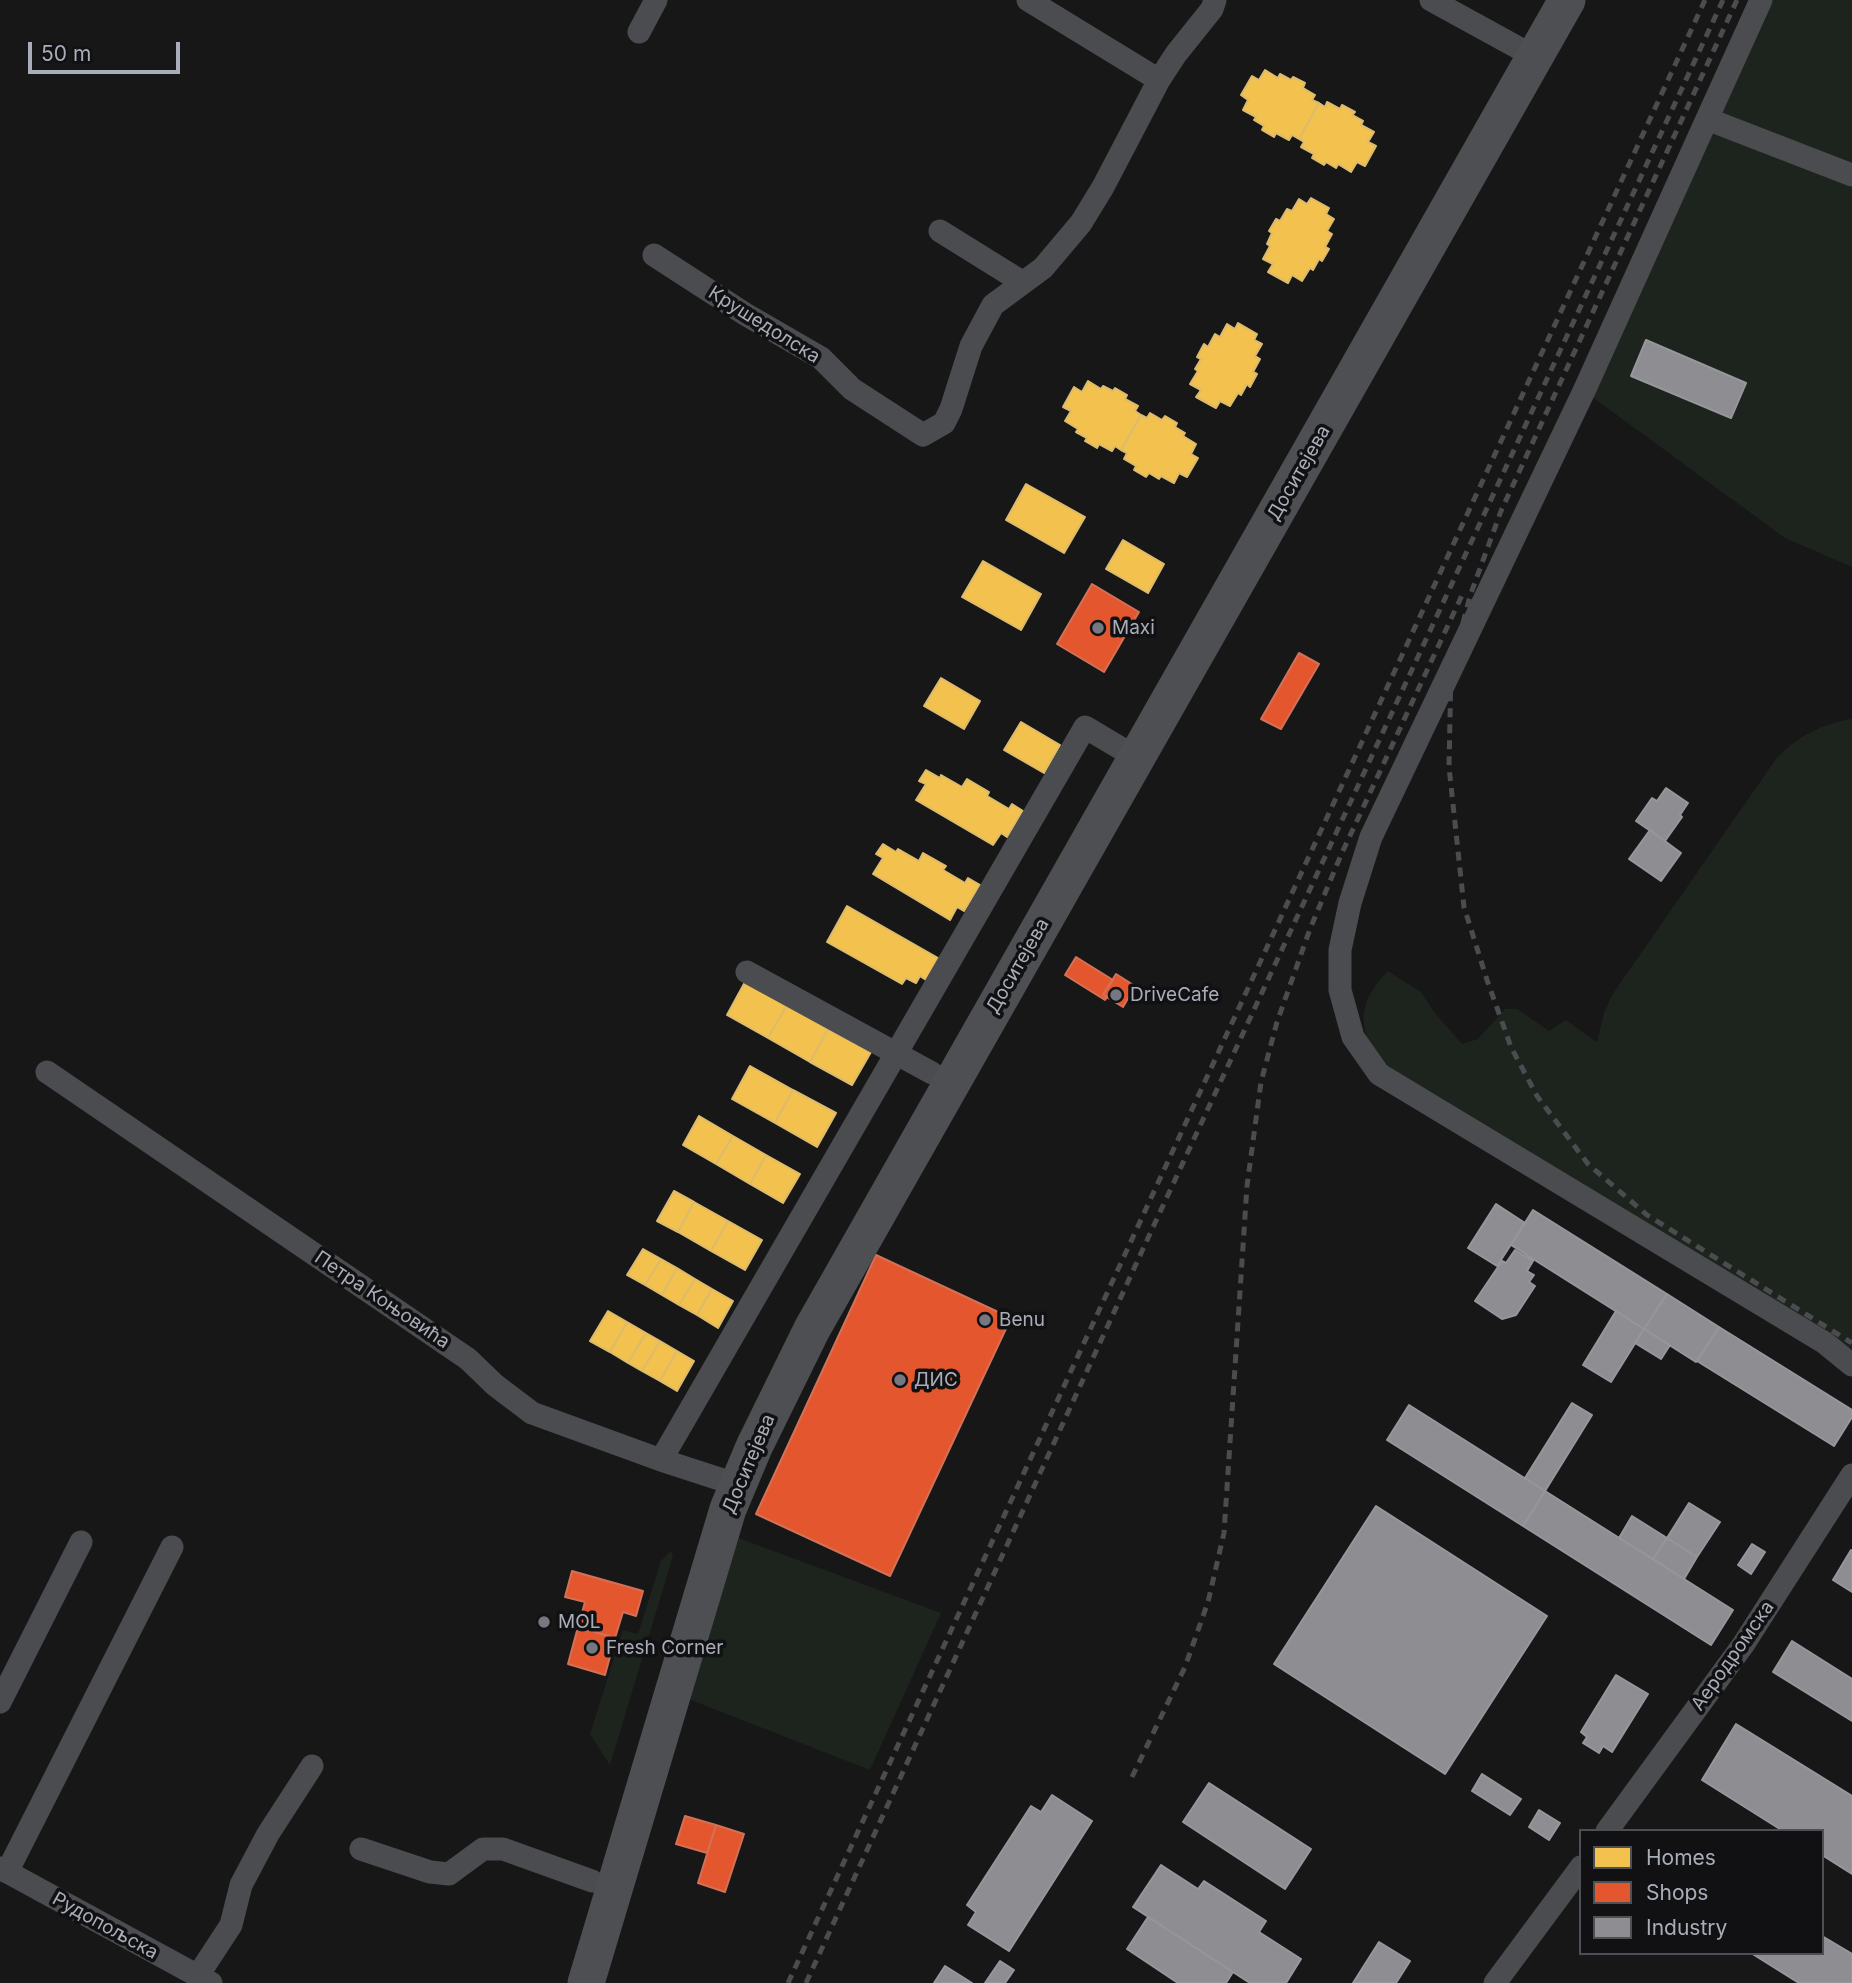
<!DOCTYPE html>
<html>
<head>
<meta charset="utf-8">
<style>
	body { margin:0 }
	#map { position:relative; width:1852px; height:1983px; overflow:hidden; background:#171717; font-family:Inter,sans-serif }
	canvas { display:block }
	.legend { position:absolute; left:1579px; top:1829px; width:245px; height:126px; box-sizing:border-box; background:#111113; border:2px solid #4d4f55; margin:0; padding:9px 12px; list-style:none; font-size:21px; color:#a8adb8 }
	.legend li { display:flex; align-items:center; gap:14px; height:35px }
	.legend b { width:35px; border:2px solid #4d4f55 }
	.scale { position:absolute; left:28px; top:42px; width:152px; height:32px; box-sizing:border-box; border:4px solid #a8adb8; border-top:0; padding-left:9px; font-size:21px; line-height:24px; white-space:nowrap; color:#a8adb8; -webkit-text-stroke:5px #111113; paint-order:stroke }
</style>
</head>
<body>
<div id="map">
<canvas width="1852" height="1983"></canvas>
<ul class="legend">
<li><b style="height:19px;background:#f2c14e"></b>Homes</li>
<li><b style="height:19px;background:#e4572e"></b>Shops</li>
<li><b style="height:19px;background:#8d8d92"></b>Industry</li>
</ul>
<div class="scale">50 m</div>
</div>
<script>
const ctx = document.querySelector('canvas').getContext('2d');
ctx.lineJoin = 'round';
function fillPath(path, color) { ctx.fillStyle = color; ctx.fill(path, 'evenodd'); }
function trace(path, color, width, dash) { ctx.strokeStyle = color; ctx.lineWidth = width; ctx.lineCap = dash ? 'butt' : 'round'; ctx.setLineDash(dash || []); ctx.stroke(path); }
function write(font, color, halo, rows, align = 'center') {
  ctx.font = font + ' Inter,sans-serif'; ctx.lineWidth = 7; ctx.setLineDash([]); ctx.textBaseline = 'middle'; ctx.strokeStyle = halo; ctx.fillStyle = color; for (const [text, x, y, turn = 0] of rows) {
    ctx.save(); ctx.translate(x, y); ctx.rotate((+turn || 0) * Math.PI / 180); ctx.textAlign = isNaN(turn) ? turn : align; if (halo) ctx.strokeText(text, 0, 0); ctx.fillText(text, 0, 0); ctx.restore();
  }
}
fillPath(new Path2D(`
	M 1761,0 L 1852,0 L 1852,567 L 1785,538 L 1584,391 Z
	M 1852,719 L 1852,1358 L 1379,1074 C 1364,1029 1351,1009 1388,971 L 1421,992 L 1434,1012 L 1462,1044 L 1478,1039 L 1505,1009 L 1517,1009 L 1549,1031 L 1566,1020 L 1597,1042 L 1604,1013 L 1612,995 L 1776,759 C 1797,736 1822,724 1852,719 Z
	M 722,1532 L 941,1613 L 870,1770 L 673,1693 Z
	M 671,1551 L 673,1556 L 610,1765 L 590,1734 L 623,1630 L 638,1634 L 661,1561 Z`), '#1d241e');
const homes = new Path2D(`
	M 1265,70 L 1278,78 L 1280,74 L 1291,80 L 1293,77 L 1305,83 L 1303,88 L 1315,95 L 1312,100 L 1319,103 L 1299,139 L 1292,135 L 1289,140 L 1276,133 L 1274,137 L 1262,130 L 1264,126 L 1254,120 L 1256,117 L 1243,110 L 1248,100 L 1241,95 L 1252,76 L 1259,80 Z
	M 1327,102 L 1340,109 L 1342,105 L 1355,112 L 1352,115 L 1363,121 L 1361,125 L 1374,132 L 1368,142 L 1376,146 L 1365,166 L 1357,162 L 1351,172 L 1338,164 L 1336,168 L 1326,162 L 1324,165 L 1312,158 L 1314,154 L 1301,147 L 1304,142 L 1299,139 L 1319,103 L 1325,107 Z
	M 1311,198 L 1329,208 L 1326,214 L 1334,219 L 1327,231 L 1332,234 L 1325,247 L 1329,249 L 1322,261 L 1319,259 L 1313,270 L 1310,268 L 1302,281 L 1292,275 L 1288,283 L 1268,272 L 1273,264 L 1263,259 L 1270,246 L 1267,244 L 1272,233 L 1269,231 L 1276,219 L 1280,221 L 1287,209 L 1292,211 L 1299,199 L 1307,204 Z
	M 1238,323 L 1257,334 L 1254,340 L 1262,344 L 1255,356 L 1260,359 L 1253,372 L 1257,374 L 1250,387 L 1247,384 L 1241,395 L 1238,393 L 1230,406 L 1220,401 L 1216,408 L 1196,397 L 1201,390 L 1190,384 L 1198,371 L 1195,369 L 1201,359 L 1197,357 L 1204,344 L 1208,347 L 1215,334 L 1220,337 L 1227,324 L 1235,329 Z
	M 1088,381 L 1101,389 L 1103,386 L 1113,391 L 1115,388 L 1127,395 L 1125,399 L 1138,406 L 1135,411 L 1141,415 L 1121,450 L 1115,446 L 1112,451 L 1099,444 L 1097,448 L 1085,441 L 1087,438 L 1076,432 L 1078,429 L 1065,421 L 1071,411 L 1063,407 L 1074,387 L 1082,392 Z
	M 1150,413 L 1162,420 L 1165,416 L 1177,423 L 1175,427 L 1185,433 L 1183,436 L 1196,444 L 1191,454 L 1198,458 L 1187,477 L 1179,473 L 1174,483 L 1161,476 L 1159,479 L 1149,473 L 1146,477 L 1134,470 L 1136,466 L 1124,459 L 1127,453 L 1121,450 L 1141,415 L 1147,418 Z
	M 1026,484 L 1085,517 L 1064,553 L 1006,520 Z
	M 1123,540 L 1164,564 L 1148,593 L 1106,569 Z
	M 983,561 L 1041,594 L 1021,630 L 962,597 Z
	M 941,678 L 980,701 L 964,729 L 924,706 Z
	M 1021,722 L 1060,745 L 1044,773 L 1004,750 Z
	M 926,770 L 940,778 L 941,775 L 962,787 L 967,779 L 989,792 L 987,796 L 1009,809 L 1012,804 L 1023,811 L 1007,837 L 1001,833 L 993,845 L 916,800 L 926,784 L 919,781 Z
	M 883,844 L 896,852 L 898,849 L 919,861 L 923,853 L 946,866 L 943,870 L 965,883 L 968,878 L 980,885 L 964,911 L 957,907 L 950,920 L 873,874 L 883,858 L 876,854 Z
	M 847,906 L 938,958 L 926,980 L 920,976 L 916,983 L 906,978 L 902,984 L 827,942 Z
	M 745,982 L 787,1005 L 768,1038 L 727,1015 Z
	M 787,1005 L 828,1029 L 810,1062 L 768,1038 Z
	M 828,1029 L 871,1052 L 852,1085 L 810,1062 Z
	M 750,1066 L 793,1090 L 775,1123 L 732,1099 Z
	M 793,1090 L 836,1113 L 817,1147 L 775,1123 Z
	M 699,1116 L 733,1136 L 716,1164 L 683,1145 Z
	M 733,1136 L 766,1155 L 750,1184 L 716,1164 Z
	M 766,1155 L 800,1174 L 783,1203 L 750,1184 Z
	M 674,1191 L 694,1202 L 678,1232 L 657,1221 Z
	M 694,1202 L 728,1221 L 711,1251 L 678,1232 Z
	M 728,1221 L 762,1240 L 745,1270 L 711,1251 Z
	M 643,1249 L 661,1259 L 645,1285 L 627,1275 Z
	M 661,1259 L 677,1268 L 662,1295 L 645,1285 Z
	M 677,1268 L 695,1279 L 679,1305 L 662,1295 Z
	M 695,1279 L 712,1289 L 697,1315 L 679,1305 Z
	M 712,1289 L 733,1301 L 718,1328 L 697,1315 Z
	M 608,1311 L 627,1322 L 610,1352 L 590,1341 Z
	M 627,1322 L 646,1333 L 628,1363 L 610,1352 Z
	M 646,1333 L 660,1341 L 642,1371 L 628,1363 Z
	M 660,1341 L 677,1351 L 660,1381 L 642,1371 Z
	M 677,1351 L 694,1361 L 677,1391 L 660,1381 Z`);
fillPath(homes, '#f2c14e');
trace(homes, '#dcbb6e', 2);
const shops = new Path2D(`
	M 1092,584 L 1139,612 L 1104,672 L 1057,644 Z
	M 1299,653 L 1319,664 L 1281,729 L 1261,719 Z
	M 1076,957 L 1113,980 L 1103,995 L 1107,997 L 1105,1000 L 1065,975 Z
	M 1116,974 L 1135,986 L 1123,1007 L 1103,995 Z
	M 876,1255 L 1011,1318 L 890,1576 L 756,1514 Z
	M 572,1571 L 643,1591 L 636,1616 L 623,1612 L 615,1638 L 578,1627 L 585,1602 L 565,1597 Z
	M 578,1627 L 615,1638 L 605,1675 L 568,1664 Z
	M 685,1816 L 716,1825 L 707,1853 L 676,1844 Z
	M 716,1825 L 744,1834 L 725,1892 L 698,1883 Z`);
fillPath(shops, '#e4572e');
trace(shops, '#d27157', 2);
const industry = new Path2D(`
	M 1646,340 L 1746,383 L 1731,418 L 1631,376 Z
	M 1666,788 L 1688,803 L 1680,815 L 1682,817 L 1665,841 L 1636,821 L 1652,798 L 1657,801 Z
	M 1650,830 L 1681,853 L 1661,881 L 1629,859 Z
	M 1496,1204 L 1525,1223 L 1497,1266 L 1468,1248 Z
	M 1533,1210 L 1667,1294 L 1644,1329 L 1511,1245 Z
	M 1515,1250 L 1533,1261 L 1527,1271 L 1534,1275 L 1529,1282 L 1535,1286 L 1516,1315 L 1502,1319 L 1475,1301 L 1502,1261 L 1506,1263 Z
	M 1667,1294 L 1719,1327 L 1696,1362 L 1644,1329 Z
	M 1616,1311 L 1644,1329 L 1611,1382 L 1583,1365 Z
	M 1719,1327 L 1852,1410 L 1852,1417 L 1834,1446 L 1697,1361 Z
	M 1644,1329 L 1670,1345 L 1661,1359 L 1635,1343 Z
	M 1572,1403 L 1592,1415 L 1545,1491 L 1525,1478 Z
	M 1409,1405 L 1545,1491 L 1523,1526 L 1387,1440 Z
	M 1545,1491 L 1733,1610 L 1711,1645 L 1523,1526 Z
	M 1689,1503 L 1720,1522 L 1697,1557 L 1667,1538 Z
	M 1376,1506 L 1547,1616 L 1445,1774 L 1274,1664 Z
	M 1632,1516 L 1667,1538 L 1653,1559 L 1619,1538 Z
	M 1667,1538 L 1697,1557 L 1684,1579 L 1653,1559 Z
	M 1752,1544 L 1765,1552 L 1751,1574 L 1738,1565 Z
	M 1851,1550 L 1852,1551 L 1852,1592 L 1833,1580 Z
	M 1792,1641 L 1852,1679 L 1852,1721 L 1773,1672 Z
	M 1616,1675 L 1648,1694 L 1612,1752 L 1603,1746 L 1599,1753 L 1583,1743 L 1587,1737 L 1581,1732 Z
	M 1736,1724 L 1852,1796 L 1852,1874 L 1822,1855 L 1822,1831 L 1783,1831 L 1702,1780 Z
	M 1482,1774 L 1521,1799 L 1510,1815 L 1472,1791 Z
	M 1209,1783 L 1311,1849 L 1285,1889 L 1183,1822 Z
	M 1052,1795 L 1092,1821 L 1009,1951 L 968,1925 L 976,1912 L 967,1905 L 1031,1806 L 1041,1812 Z
	M 1539,1810 L 1560,1823 L 1549,1840 L 1529,1827 Z
	M 1161,1865 L 1198,1889 L 1204,1881 L 1266,1921 L 1259,1932 L 1301,1959 L 1286,1983 L 1250,1983 L 1133,1907 Z
	M 1148,1917 L 1233,1972 L 1226,1983 L 1178,1983 L 1127,1949 Z
	M 1822,1936 L 1852,1954 L 1852,1983 L 1799,1983 L 1751,1953 L 1822,1953 Z
	M 1379,1942 L 1410,1961 L 1396,1983 L 1353,1983 Z
	M 1000,1961 L 1014,1970 L 1005,1983 L 985,1983 Z
	M 945,1966 L 972,1983 L 934,1983 Z`);
fillPath(industry, '#8d8d92');
trace(industry, '#95979d', 2);
trace(new Path2D(`
	M 1028,0 L 1159,80
	M 1431,0 L 1535,57
	M 639,32 L 656,0
	M 1707,119 L 1761,0
	M 1852,175 L 1707,119 L 1584,391 L 1371,837 L 1350,903 L 1340,950 L 1340,990 L 1353,1037 L 1379,1074 L 1825,1343 L 1852,1365
	M 940,231 L 1022,282
	M 654,255 L 745,314 L 821,358 L 852,389 L 923,435 L 944,423 L 951,409 L 971,346 L 993,305 L 1043,268 L 1081,223 L 1103,187 L 1159,80 L 1176,54 L 1212,9 L 1215,0
	M 747,972 L 932,1073
	M 47,1072 L 468,1359 L 495,1385 L 532,1413 L 661,1460 L 738,1485
	M 661,1460 L 1085,727 L 1137,758
	M 0,1702 L 81,1542
	M 1607,1831 L 1743,1645 L 1852,1475
	M 361,1849 L 430,1872 L 449,1874 L 483,1849 L 503,1849 L 592,1881
	M 0,1868 L 211,1983
	M 7,1872 L 172,1547
	M 197,1977 L 231,1925 L 241,1885 L 268,1834 L 312,1766
	M 1495,1983 L 1581,1867`), '#4b4c50', 23);
trace(new Path2D(`
	M 586,1983 L 728,1509 L 754,1447 L 812,1329 L 1567,0`), '#4d4f52', 37);
trace(new Path2D(`
	M 1737,0 L 1501,511 L 1470,596 L 1451,668 L 1449,767 L 1464,907 L 1487,980 L 1511,1047 L 1537,1096 L 1588,1164 L 1647,1215 L 1852,1343
	M 1132,1777 L 1185,1667 L 1208,1602 L 1224,1533 L 1247,1186 L 1261,1082 L 1277,1022 L 1310,929 L 1341,855 L 1464,591
	M 788,1983 L 1705,0
	M 806,1983 L 1154,1225 L 1723,0`), '#4b4c4f', 5, [9, 7]);
for (const [x, y, r, color] of [
	[1098,628,7,"#757880"],
	[1116,995,7,"#757880"],
	[985,1320,7,"#757880"],
	[900,1380,7,"#757880"],
	[544,1622,7,"#757880"],
	[592,1648,7,"#757880"]
]) { const dot = new Path2D(); dot.arc(x, y, r, 0, 2 * Math.PI); ctx.fillStyle = color; ctx.fill(dot); trace(dot, '#111113', 2.5); }
write('19px', '#a8adb8', '#111113', [
	["Крушедолска",764,325,32],
	["Доситејева",1299,473,-60],
	["Доситејева",1018,966,-60],
	["Петра Коњовића",382,1300,34],
	["Доситејева",749,1464,-67],
	["Аеродромска",1733,1656,-55],
	["Рудопољска",105,1926,29]
]);
write('19px', '#a8adb8', '#111113', [
	["Maxi",1112,628],
	["DriveCafe",1130,995],
	["Benu",999,1320],
	["ДИС",914,1380],
	["MOL",558,1622],
	["Fresh Corner",606,1648]
], 'left');
</script>
</body>
</html>
